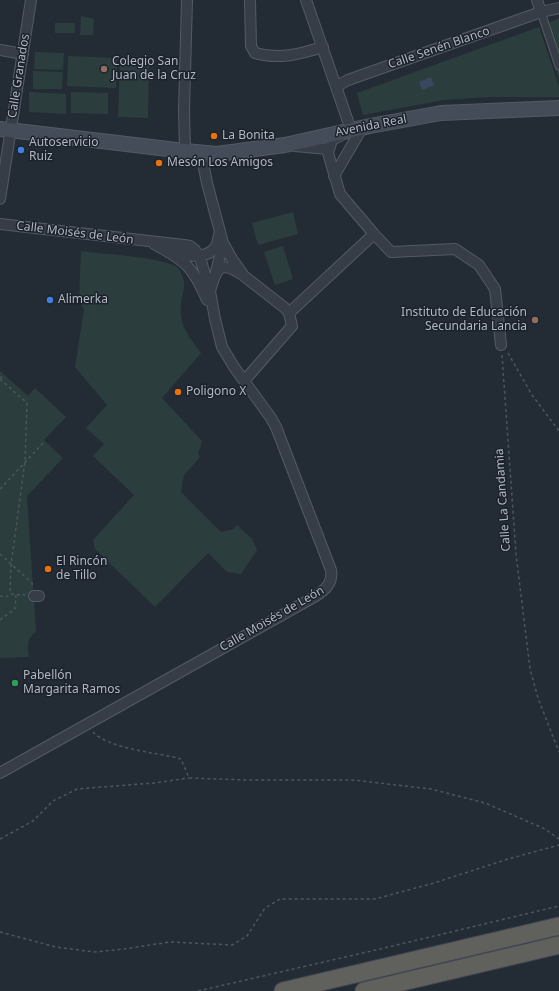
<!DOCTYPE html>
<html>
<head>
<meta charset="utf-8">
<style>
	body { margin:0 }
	canvas { display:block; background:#232b35 }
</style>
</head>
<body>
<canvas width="559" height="991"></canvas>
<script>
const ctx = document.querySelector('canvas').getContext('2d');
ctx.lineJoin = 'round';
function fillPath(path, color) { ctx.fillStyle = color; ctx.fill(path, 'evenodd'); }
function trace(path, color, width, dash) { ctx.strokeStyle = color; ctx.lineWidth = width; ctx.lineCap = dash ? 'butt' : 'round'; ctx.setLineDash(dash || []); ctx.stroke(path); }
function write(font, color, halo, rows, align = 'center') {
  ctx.font = font + ' "Noto Sans",sans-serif'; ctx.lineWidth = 3; ctx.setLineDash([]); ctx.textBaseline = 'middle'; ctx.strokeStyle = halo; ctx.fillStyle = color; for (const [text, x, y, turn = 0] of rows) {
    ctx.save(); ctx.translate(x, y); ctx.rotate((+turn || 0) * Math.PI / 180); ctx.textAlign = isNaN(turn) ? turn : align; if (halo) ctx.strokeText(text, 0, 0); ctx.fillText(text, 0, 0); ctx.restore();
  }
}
fillPath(new Path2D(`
	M 81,16 L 94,19 L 93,35 L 80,35 Z
	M 559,18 L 559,80 L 542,26 Z
	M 55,23 L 75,23 L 75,33 L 55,33 Z
	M 539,27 L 559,86 L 559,97 L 486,97 L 444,100 L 363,115 L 357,93 Z
	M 35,52 L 64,53 L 63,70 L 34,69 Z
	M 68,56 L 117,58 L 116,88 L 67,86 Z
	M 120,59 L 149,59 L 148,118 L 118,117 Z
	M 33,71 L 63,72 L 62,89 L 33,89 Z
	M 29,92 L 66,94 L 66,114 L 29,112 Z
	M 71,92 L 108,93 L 108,114 L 71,113 Z
	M 293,212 L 298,234 L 258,245 L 252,223 Z
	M 283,246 L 293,279 L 275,285 L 264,252 Z
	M 81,251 C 101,254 164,257 178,268 C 180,270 184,278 184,282 C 185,288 182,297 181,303 C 179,327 188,335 201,353 L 162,398 L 202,441 L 198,454 L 200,457 L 184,475 L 181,492 L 221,532 L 234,529 L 237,525 L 252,539 L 257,550 L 241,574 L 227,572 L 208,553 L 155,607 L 95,549 L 93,540 L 134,495 L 93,456 L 104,444 L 86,428 L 107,405 L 75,367 L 84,309 L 79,301 Z
	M 0,371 L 28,396 L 35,388 L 66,417 L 44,440 L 63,458 L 27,496 L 36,632 C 26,638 28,647 29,657 L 0,658 Z`), '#2c3d3d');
fillPath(new Path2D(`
	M 431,77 L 434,85 L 422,90 L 419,82 Z`), '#3a485d');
const pedestrian = new Path2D(`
	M 541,12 L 559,66`);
const minor = new Path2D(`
	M 250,0 L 251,46 L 255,53 C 279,60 300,54 323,47
	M 306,0 L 351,130 L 332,140 L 328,153 L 340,194 L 374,234 L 391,252 L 455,249 L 479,265 L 495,289 L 501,345
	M 537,0 L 541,12
	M 0,50 L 23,54
	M 337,86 L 348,80 L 541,12 L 559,8
	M 295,146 L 328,149
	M 185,151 L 184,110 L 187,0
	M 201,153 L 207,183 L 223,243 L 232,259 L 244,276 L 285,308 L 289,313 L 292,326 L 244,381
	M 334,176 L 362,128
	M 0,199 L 31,0
	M 0,224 L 184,245 L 190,246 L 195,250 L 201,261 L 210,291 L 215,319 L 222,347 L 234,367 L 271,418 L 276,427 L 331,570 C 333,583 326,589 316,596 L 0,773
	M 154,244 C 186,261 193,267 207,300
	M 175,253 C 189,256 210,260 217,244 C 218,240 219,235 220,231
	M 216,272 L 223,243
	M 210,291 C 216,271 218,259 241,274
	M 289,313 L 374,234
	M 34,596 L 39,596`);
const secondary = new Path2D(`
	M 0,129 L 185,151 L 217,154 L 285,145 L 370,126 L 441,113 L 559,108`);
const trunk = new Path2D(`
	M 283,991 L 559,926
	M 364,991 L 559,945`);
trace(pedestrian, '#545a64', 9);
trace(minor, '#545a64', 12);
trace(secondary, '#545a64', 16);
trace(trunk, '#414751', 19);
trace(new Path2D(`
	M 508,353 L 532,395 L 559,431
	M 502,355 L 516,554 L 530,669 L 538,698 L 559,752
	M 0,379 L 27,403 L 25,461 L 11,565 L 10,594
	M 1,379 L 2,373
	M 0,489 L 45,441
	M 0,554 L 32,583 L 32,586
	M 0,596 L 6,597 L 10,594 L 25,595
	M 0,620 L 15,609 L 16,595
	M 93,732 C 111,750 157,752 181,759 L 189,778 L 246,780 L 353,780 L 431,789 L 485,803 L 545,829 L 559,839
	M 0,839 L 33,821 L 53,801 L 77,789 L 154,783 L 189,778
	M 0,932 L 56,947 L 94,952 L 124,949 L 170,942 L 232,945 L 247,936 L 265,908 L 280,899 L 375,899 L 434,883 L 508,859 L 559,845
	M 198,991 L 380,949 L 559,906`), '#49585b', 1.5, [3, 3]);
trace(pedestrian, '#363d46', 7);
trace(minor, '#363d46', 10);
trace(secondary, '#454c59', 14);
trace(trunk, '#60605d', 17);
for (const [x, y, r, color] of [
	[104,69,4,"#8d6e63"],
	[214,136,4,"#e8710a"],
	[21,150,4,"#3f7fe0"],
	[159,163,4,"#e8710a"],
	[50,300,4,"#3f7fe0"],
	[535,320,4,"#8d6e63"],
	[178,392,4,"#e8710a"],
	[48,569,4,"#e8710a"],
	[15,683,4,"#2e9e5b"]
]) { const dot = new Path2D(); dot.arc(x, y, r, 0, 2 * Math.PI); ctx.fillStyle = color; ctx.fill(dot); trace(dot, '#1c222b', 1.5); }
write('12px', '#b1b7c3', '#1c222b', [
	["Calle Senén Blanco",439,48,-19],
	["Calle Granados",19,76,-81],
	["Avenida Real",371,126,-11],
	["Calle Moisés de León",75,233,7],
	["Calle La Candamia",503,500,-94],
	["Calle Moisés de León",272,619,-30]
]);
write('12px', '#b1b7c3', '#1c222b', [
	["Colegio San",112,62],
	["Juan de la Cruz",112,76],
	["La Bonita",222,136],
	["Autoservicio",29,143],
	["Ruiz",29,157],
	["Mesón Los Amigos",167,163],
	["Alimerka",58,300],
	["Instituto de Educación",527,313,"right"],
	["Secundaria Lancia",527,327,"right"],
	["Poligono X",186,392],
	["El Rincón",56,562],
	["de Tillo",56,576],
	["Pabellón",23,676],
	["Margarita Ramos",23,690]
], 'left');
</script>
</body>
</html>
